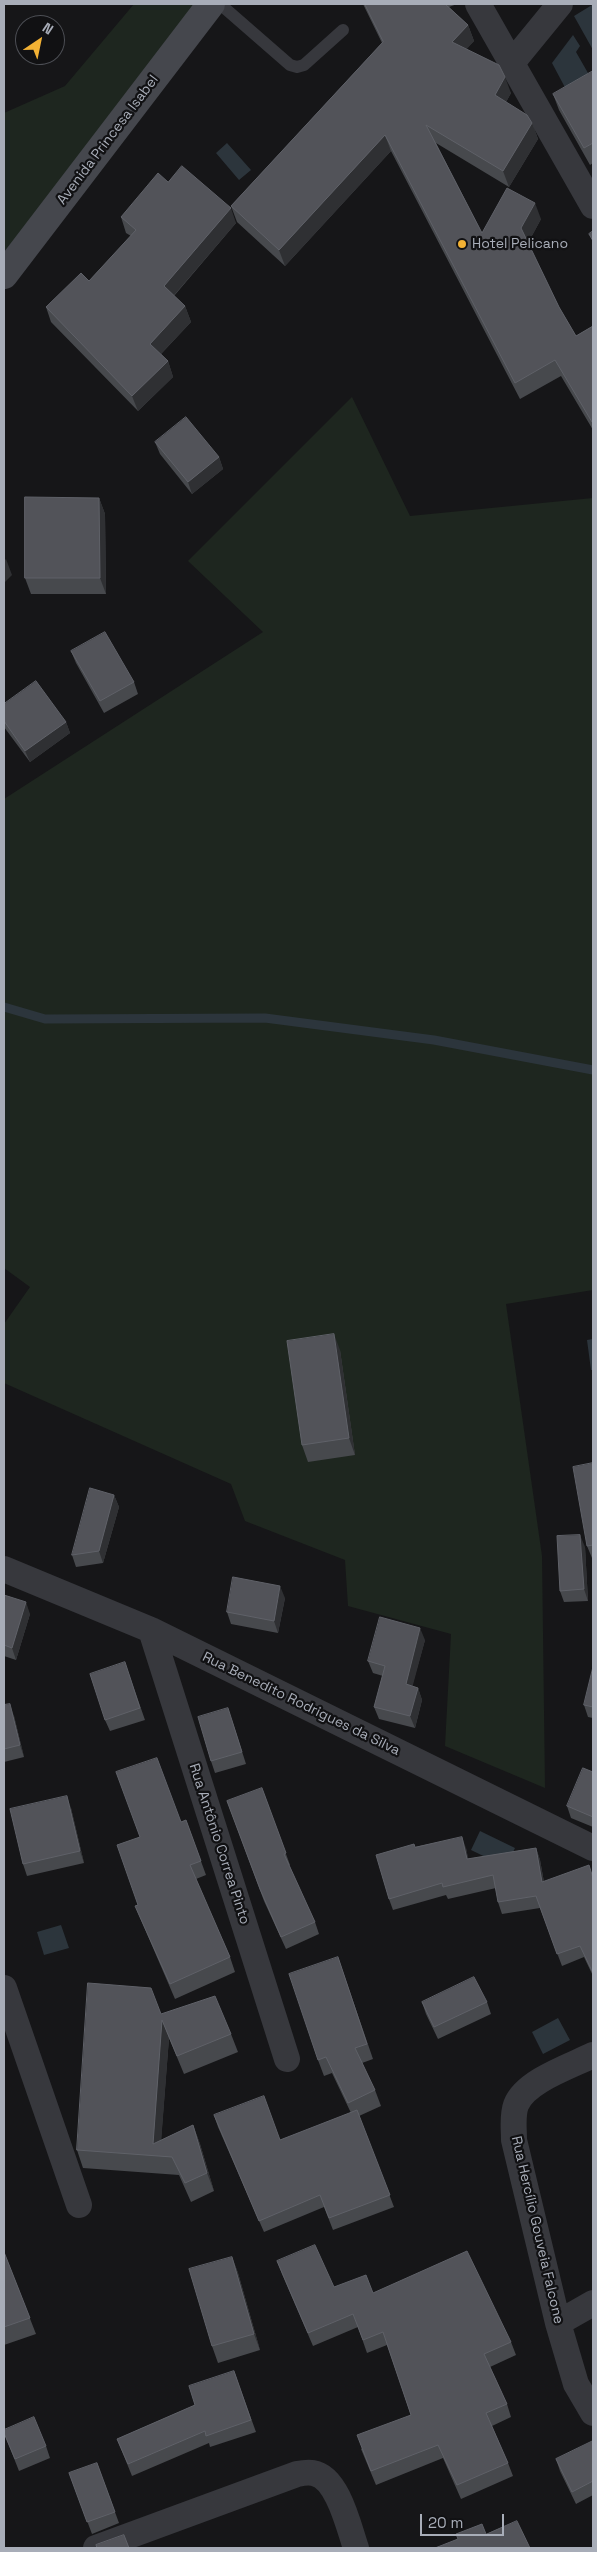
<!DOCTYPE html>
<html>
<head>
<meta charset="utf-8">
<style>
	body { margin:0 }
	#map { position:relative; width:597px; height:2552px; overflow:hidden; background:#161618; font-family:"Space Grotesk",sans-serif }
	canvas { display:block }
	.frame { position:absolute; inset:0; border:5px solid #a8adb8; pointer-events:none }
	.north { position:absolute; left:15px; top:15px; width:50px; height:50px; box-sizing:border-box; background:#111113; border:1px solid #4d4f55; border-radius:50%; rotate:34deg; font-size:14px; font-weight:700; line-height:20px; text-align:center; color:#a8adb8 }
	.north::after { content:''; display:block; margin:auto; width:18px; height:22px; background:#f2b134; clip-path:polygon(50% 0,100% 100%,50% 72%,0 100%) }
	.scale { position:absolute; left:420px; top:2514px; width:84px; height:22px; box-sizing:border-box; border:2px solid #a8adb8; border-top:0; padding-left:6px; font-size:15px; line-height:18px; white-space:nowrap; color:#a8adb8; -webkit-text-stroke:4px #111113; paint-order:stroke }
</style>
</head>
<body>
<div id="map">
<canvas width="597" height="2552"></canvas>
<div class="frame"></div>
<div class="north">N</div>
<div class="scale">20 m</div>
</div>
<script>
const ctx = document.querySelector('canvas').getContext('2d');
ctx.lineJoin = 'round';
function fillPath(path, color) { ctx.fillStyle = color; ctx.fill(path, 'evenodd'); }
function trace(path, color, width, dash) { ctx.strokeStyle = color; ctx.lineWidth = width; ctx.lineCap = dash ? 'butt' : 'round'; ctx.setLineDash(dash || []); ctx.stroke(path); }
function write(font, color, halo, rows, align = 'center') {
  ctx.font = font + ' "Space Grotesk",sans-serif'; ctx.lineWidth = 4.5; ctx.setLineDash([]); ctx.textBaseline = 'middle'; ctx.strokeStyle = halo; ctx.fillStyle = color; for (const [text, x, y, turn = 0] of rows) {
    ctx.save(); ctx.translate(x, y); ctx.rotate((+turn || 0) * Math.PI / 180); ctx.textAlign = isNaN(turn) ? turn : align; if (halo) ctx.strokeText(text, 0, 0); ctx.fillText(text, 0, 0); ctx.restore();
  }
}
fillPath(new Path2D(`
	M 134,4 L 203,4 L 4,263 L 4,113 L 65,86 Z
	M 352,397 L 410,516 L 593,498 L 593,1290 L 506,1304 L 542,1556 L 545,1788 L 445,1746 L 451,1634 L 348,1606 L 345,1560 L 245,1521 L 231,1484 L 4,1383 L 4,1324 L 30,1287 L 4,1268 L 4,799 L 263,632 L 188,561 Z`), '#1e261f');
fillPath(new Path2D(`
	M 592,5 L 593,8 L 593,50 L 574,16 Z
	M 573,35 L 580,46 L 576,52 L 592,80 L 569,95 L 552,63 Z
	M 227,143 L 251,170 L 239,180 L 216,153 Z
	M 593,1339 L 593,1370 L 591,1370 L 587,1340 Z
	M 480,1831 L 515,1848 L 506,1867 L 471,1850 Z
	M 61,1925 L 69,1948 L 44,1955 L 37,1932 Z
	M 558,2018 L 570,2040 L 543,2054 L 532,2032 Z`), '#2c353c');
trace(new Path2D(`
	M 4,1007 L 45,1019 L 265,1018 L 434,1040 L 593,1070`), '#2c353c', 9);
trace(new Path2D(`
	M 220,4 L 290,65 L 297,67 L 304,65 L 343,30`), '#37383d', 12);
trace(new Path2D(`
	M 478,4 L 593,206
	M 511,64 L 560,4
	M 4,1569 L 151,1630 L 593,1848
	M 151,1630 L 287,2059
	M 4,1988 L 79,2205
	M 593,2055 C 571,2066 525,2081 516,2105 C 512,2116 514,2128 514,2140 L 558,2323 L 576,2384 L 593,2413
	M 558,2323 L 593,2303
	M 96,2548 L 297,2474 C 302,2473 308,2472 313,2473 C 338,2477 349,2528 356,2548`), '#37383d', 26);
trace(new Path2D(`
	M 4,275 L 211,4`), '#45474d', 28);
fillPath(new Path2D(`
	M 363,4 L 457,4 L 449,7 L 468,25 L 474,41 L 466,49 L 511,93 L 506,102 L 532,123 L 538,139 L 509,187 L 436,143 L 482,233 L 541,219 L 528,243 L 559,307 L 576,336 L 593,326 L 593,430 L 561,376 L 520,399 L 391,151 L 285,266 L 237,222 L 231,206 L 382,43 Z
	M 593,71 L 593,163 L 590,165 L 559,110 L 553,94 Z
	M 168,182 L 236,223 L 174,296 L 185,306 L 191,322 L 161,354 L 168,361 L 173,377 L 138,411 L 51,322 L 46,307 L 89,281 L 131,236 L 126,233 L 121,217 Z
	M 155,442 L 219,457 L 223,469 L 192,494 L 160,454 Z
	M 99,498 L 105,514 L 106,594 L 31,594 L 25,578 Z
	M 71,651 L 134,682 L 138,694 L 104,713 L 76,663 Z
	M 4,704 L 66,722 L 70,733 L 30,762 L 4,727 Z
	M 340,1350 L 355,1455 L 308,1462 L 302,1445 Z
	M 593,1463 L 593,1558 L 592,1558 L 587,1546 Z
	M 114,1495 L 119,1507 L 103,1563 L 76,1567 L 72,1555 Z
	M 585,1547 L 588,1601 L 564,1602 L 560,1591 Z
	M 4,1595 L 30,1614 L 16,1660 L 4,1656 Z
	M 285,1598 L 278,1633 L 231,1624 L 227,1612 Z
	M 425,1640 L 412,1686 L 418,1688 L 422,1700 L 415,1728 L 379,1719 L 374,1707 L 383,1676 L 373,1673 L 368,1661 Z
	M 593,1667 L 593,1718 L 588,1717 L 584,1705 Z
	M 129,1674 L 145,1720 L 110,1731 L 105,1720 Z
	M 4,1705 L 14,1716 L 24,1757 L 4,1762 Z
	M 232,1720 L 246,1764 L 215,1773 L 211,1761 Z
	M 593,1772 L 593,1827 L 571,1818 L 567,1806 Z
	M 262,1788 L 290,1865 L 289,1865 L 315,1922 L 319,1934 L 286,1949 L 264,1901 L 227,1801 Z
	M 71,1808 L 84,1863 L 27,1876 L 23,1864 Z
	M 186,1820 L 206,1875 L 196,1879 L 230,1957 L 235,1972 L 175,1999 L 141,1920 L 135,1906 L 138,1905 L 181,1822 Z
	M 415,1847 L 466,1848 L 468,1859 L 536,1848 L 540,1860 L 544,1882 L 593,1878 L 593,1976 L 584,1957 L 562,1966 L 540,1908 L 502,1914 L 498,1902 L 496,1888 L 448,1899 L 446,1895 L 393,1910 L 389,1899 Z
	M 338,1957 L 373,2059 L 362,2063 L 375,2090 L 381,2106 L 359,2116 L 394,2207 L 333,2230 L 324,2207 L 264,2232 L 218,2127 L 214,2115 L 280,2140 L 351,2113 L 332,2073 L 324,2076 L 318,2060 Z
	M 422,2002 L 487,2002 L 491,2014 L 438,2039 L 426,2014 Z
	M 161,2014 L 231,2034 L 238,2052 L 184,2074 L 169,2038 L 161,2140 L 193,2125 L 200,2144 L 214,2191 L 191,2202 L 179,2175 L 83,2168 L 77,2150 Z
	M 4,2252 L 36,2334 L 4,2345 Z
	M 232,2257 L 238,2273 L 260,2350 L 218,2363 L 212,2346 Z
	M 277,2261 L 334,2287 L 373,2293 L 511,2342 L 516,2355 L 490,2367 L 507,2404 L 511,2417 L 492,2426 L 508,2463 L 513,2476 L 461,2499 L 443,2458 L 376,2485 L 361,2449 L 411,2415 L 387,2345 L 367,2353 L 358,2327 L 313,2346 L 282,2274 Z
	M 234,2371 L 256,2432 L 210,2447 L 209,2443 L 132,2476 L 117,2439 L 195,2405 Z
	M 4,2433 L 46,2446 L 50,2458 L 19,2471 Z
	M 593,2441 L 593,2495 L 576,2504 L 560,2471 L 556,2459 Z
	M 97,2463 L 119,2523 L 92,2534 L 69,2473 Z`), '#47494d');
fillPath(new Path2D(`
	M 468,25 L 474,41 L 458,59 L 452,42 Z
	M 505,77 L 511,93 L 501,111 L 495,95 Z
	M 532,123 L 538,139 L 509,187 L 503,171 Z
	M 385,135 L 391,151 L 285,266 L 279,250 Z
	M 535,203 L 541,219 L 527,245 L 521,228 Z
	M 231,208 L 236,223 L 169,301 L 164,286 Z
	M 185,306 L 191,322 L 156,359 L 150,344 Z
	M 168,361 L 173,377 L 138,411 L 132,396 Z
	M 219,457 L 223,469 L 192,494 L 188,482 Z
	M 99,498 L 105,514 L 106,594 L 100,578 Z
	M 6,559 L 12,575 L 4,583 L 4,561 Z
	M 66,722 L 70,733 L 30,762 L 25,751 Z
	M 334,1334 L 340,1350 L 355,1455 L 349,1438 Z
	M 114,1495 L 119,1507 L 103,1563 L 99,1551 Z
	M 580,1535 L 585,1547 L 588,1601 L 584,1589 Z
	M 280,1586 L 285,1598 L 278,1633 L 274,1621 Z
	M 26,1602 L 30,1614 L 16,1660 L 12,1648 Z
	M 420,1628 L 425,1640 L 410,1696 L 406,1684 Z
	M 418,1688 L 422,1700 L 415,1728 L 410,1716 Z
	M 10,1704 L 14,1716 L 24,1757 L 20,1745 Z
	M 67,1796 L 71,1808 L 84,1863 L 80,1851 Z
	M 462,1837 L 466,1848 L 471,1871 L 467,1859 Z
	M 536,1848 L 540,1860 L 546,1894 L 542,1882 Z
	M 162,2020 L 169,2038 L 160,2156 L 153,2144 Z
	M 193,2125 L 200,2144 L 214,2191 L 207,2173 Z
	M 232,2257 L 238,2273 L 260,2350 L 254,2334 Z`), '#2f3033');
const building = new Path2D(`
	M 365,4 L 445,4 L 468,25 L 452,42 L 499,65 L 505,77 L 495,95 L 527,115 L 532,123 L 503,171 L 426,125 L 482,233 L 507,188 L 535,203 L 521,228 L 559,307 L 576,336 L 593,326 L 593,421 L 592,422 L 555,360 L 515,383 L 385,135 L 279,250 L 231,206 L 383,42 Z
	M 593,71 L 593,143 L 584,148 L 553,94 Z
	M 182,166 L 231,208 L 164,286 L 185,306 L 150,344 L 168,361 L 132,396 L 46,307 L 81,273 L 89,281 L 136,230 L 121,217 L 158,173 L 168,182 Z
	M 593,231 L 593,241 L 589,234 Z
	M 186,417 L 219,457 L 188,482 L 155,442 Z
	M 25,497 L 99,498 L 100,578 L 25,578 Z
	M 105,632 L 134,682 L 100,701 L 71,651 Z
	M 36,681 L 66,722 L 25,751 L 4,721 L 4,704 Z
	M 334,1334 L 349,1438 L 302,1445 L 287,1341 Z
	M 593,1463 L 593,1545 L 587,1546 L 573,1467 Z
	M 90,1488 L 114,1495 L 99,1551 L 72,1555 Z
	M 580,1535 L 584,1589 L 560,1591 L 557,1536 Z
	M 233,1577 L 280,1586 L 274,1621 L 227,1612 Z
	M 4,1595 L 26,1602 L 12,1648 L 4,1645 Z
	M 380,1617 L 420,1628 L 406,1684 L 418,1688 L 410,1716 L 374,1707 L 385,1666 L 368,1661 Z
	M 125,1662 L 140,1708 L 105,1720 L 90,1674 Z
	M 593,1667 L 593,1707 L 584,1705 Z
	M 10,1704 L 20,1745 L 4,1749 L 4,1705 Z
	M 228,1708 L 242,1752 L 211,1761 L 198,1717 Z
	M 157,1758 L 181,1822 L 186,1820 L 201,1861 L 190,1865 L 230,1957 L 170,1984 L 135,1906 L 138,1905 L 117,1845 L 140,1837 L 116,1772 Z
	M 583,1768 L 593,1772 L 593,1817 L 567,1806 Z
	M 262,1788 L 286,1853 L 284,1854 L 315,1922 L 281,1937 L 260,1889 L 227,1801 Z
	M 67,1796 L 80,1851 L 23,1864 L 10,1809 Z
	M 462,1837 L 467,1859 L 536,1848 L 542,1882 L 589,1865 L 593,1878 L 593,1973 L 580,1946 L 557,1954 L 536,1896 L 498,1902 L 493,1875 L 443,1887 L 442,1883 L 389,1899 L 376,1855 L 414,1844 L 415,1847 Z
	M 338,1957 L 367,2044 L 355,2048 L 375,2090 L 348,2103 L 326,2057 L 318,2060 L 289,1974 Z
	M 474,1977 L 487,2002 L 434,2027 L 422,2002 Z
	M 88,1983 L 151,1988 L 161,2014 L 215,1996 L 231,2034 L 177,2056 L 162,2020 L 153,2144 L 193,2125 L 207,2173 L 185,2183 L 172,2157 L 77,2150 Z
	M 264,2096 L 280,2140 L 357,2110 L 390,2195 L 329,2218 L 320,2195 L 259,2221 L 214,2115 Z
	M 315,2245 L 334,2287 L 366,2275 L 373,2293 L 467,2251 L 511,2342 L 484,2354 L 507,2404 L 486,2413 L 508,2463 L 457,2485 L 438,2445 L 371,2471 L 357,2435 L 411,2415 L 383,2332 L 363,2340 L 353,2314 L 308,2333 L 277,2261 Z
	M 4,2252 L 30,2318 L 4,2327 Z
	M 232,2257 L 254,2334 L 212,2346 L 189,2269 Z
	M 234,2371 L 251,2420 L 206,2436 L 205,2431 L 128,2464 L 117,2439 L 195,2405 L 189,2386 Z
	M 34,2417 L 46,2446 L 15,2459 L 4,2433 L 4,2430 Z
	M 593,2441 L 593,2481 L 572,2492 L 556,2459 Z
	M 97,2463 L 115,2512 L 87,2522 L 69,2473 Z
	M 517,2521 L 530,2548 L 435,2548 L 458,2539 L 456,2534 L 482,2524 L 486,2534 Z
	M 124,2535 L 129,2548 L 97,2548 L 96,2545 Z`);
fillPath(building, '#525359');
trace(building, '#5f6168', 1);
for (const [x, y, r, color] of [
	[462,244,5,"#f2b134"]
]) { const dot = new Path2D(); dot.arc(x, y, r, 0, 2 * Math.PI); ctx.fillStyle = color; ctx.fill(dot); trace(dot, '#111113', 2); }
write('14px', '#a8adb8', '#111113', [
	["Avenida Princesa Isabel",108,140,-53],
	["Rua Benedito Rodrigues da Silva",301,1704,26],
	["Rua Antônio Correa Pinto",219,1844,72],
	["Rua Hercílio Gouveia Falcone",537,2230,77]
]);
write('14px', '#a8adb8', '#111113', [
	["Hotel Pelicano",472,244]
], 'left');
</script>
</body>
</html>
